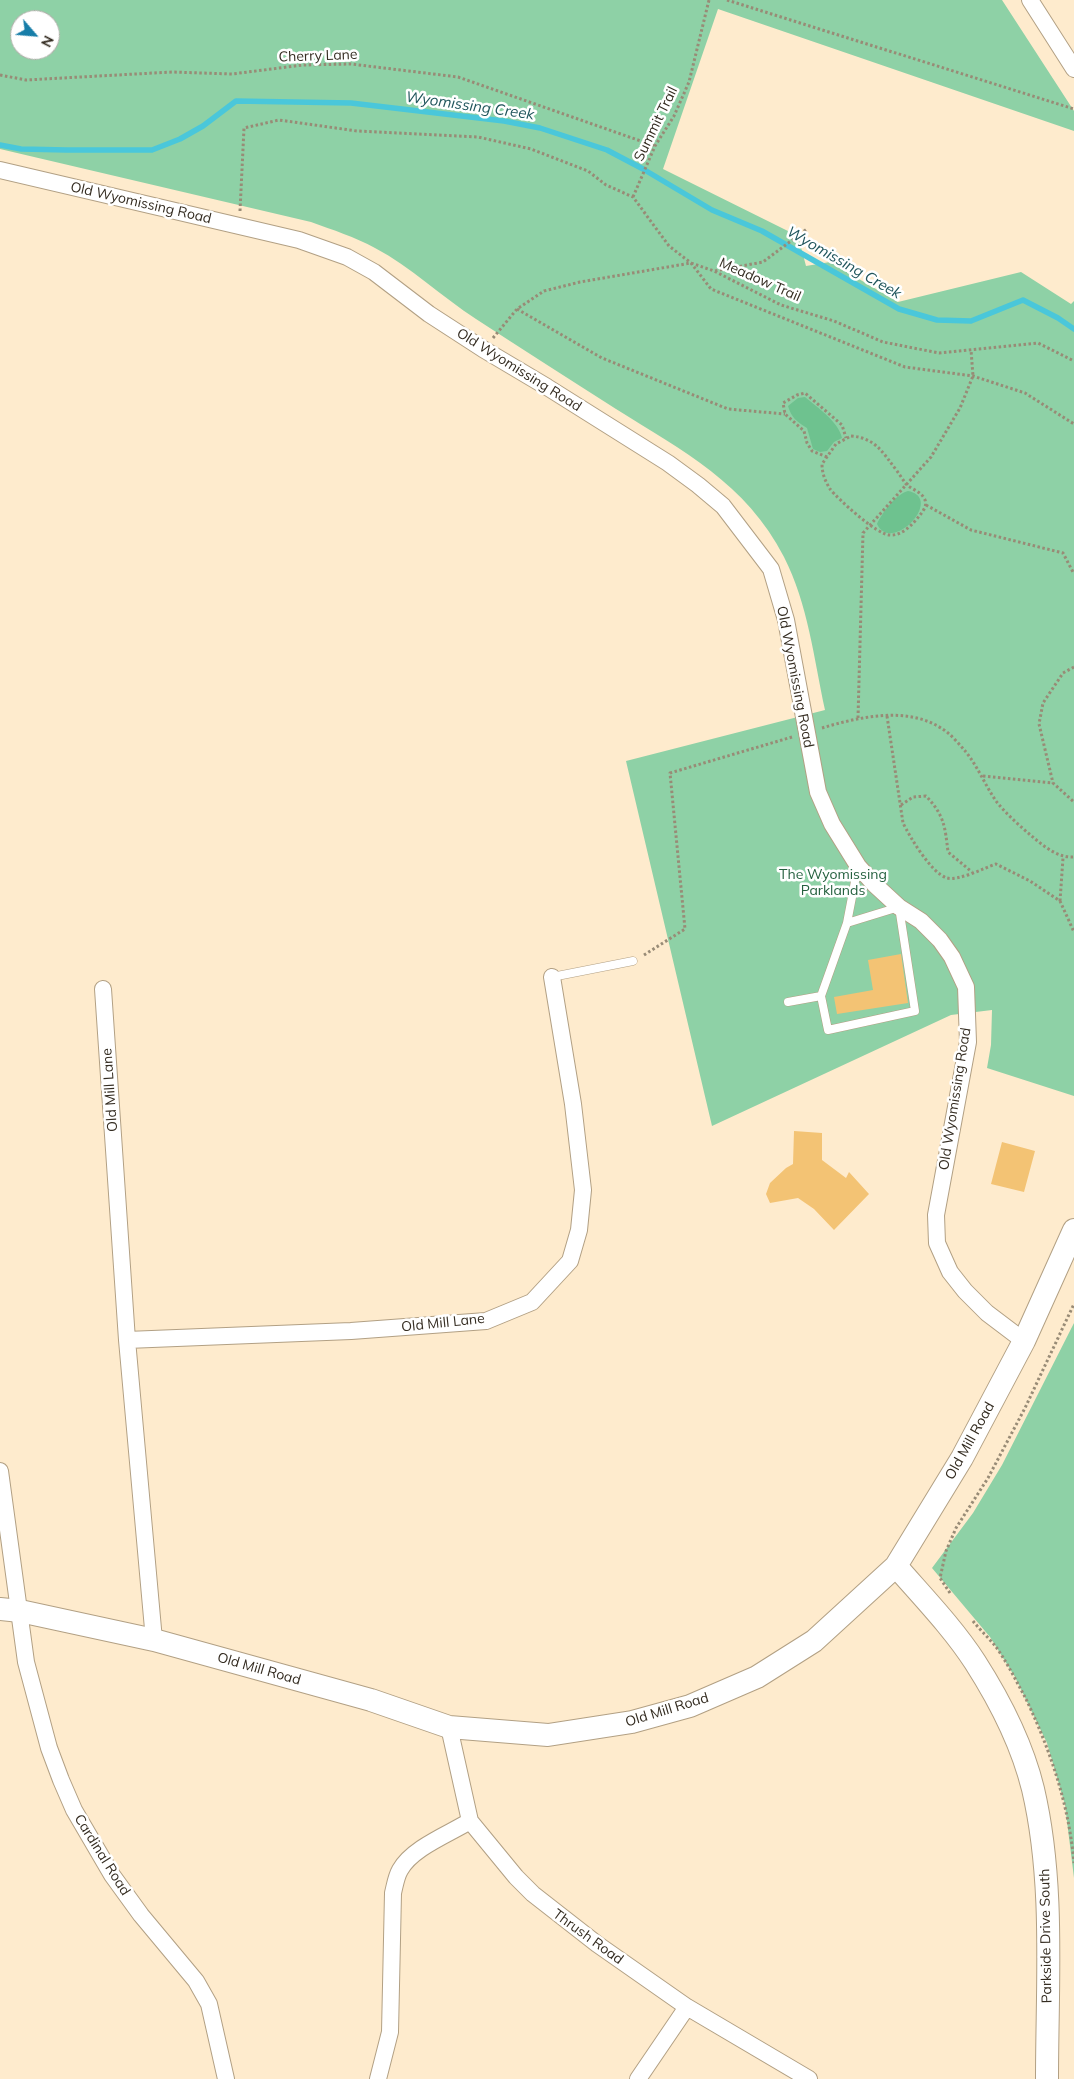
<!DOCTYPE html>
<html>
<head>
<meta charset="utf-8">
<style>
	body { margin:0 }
	#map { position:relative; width:1074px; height:2079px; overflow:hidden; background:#feebcd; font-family:Mulish,sans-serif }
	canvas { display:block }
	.north { position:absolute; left:10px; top:10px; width:50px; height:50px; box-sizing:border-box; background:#fff; border:1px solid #aeaba6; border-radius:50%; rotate:117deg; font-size:14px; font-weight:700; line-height:20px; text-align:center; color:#342c21 }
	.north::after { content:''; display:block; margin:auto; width:18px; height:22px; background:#177da8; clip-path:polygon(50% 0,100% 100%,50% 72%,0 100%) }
</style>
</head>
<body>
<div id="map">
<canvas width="1074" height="2079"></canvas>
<div class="north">N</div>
</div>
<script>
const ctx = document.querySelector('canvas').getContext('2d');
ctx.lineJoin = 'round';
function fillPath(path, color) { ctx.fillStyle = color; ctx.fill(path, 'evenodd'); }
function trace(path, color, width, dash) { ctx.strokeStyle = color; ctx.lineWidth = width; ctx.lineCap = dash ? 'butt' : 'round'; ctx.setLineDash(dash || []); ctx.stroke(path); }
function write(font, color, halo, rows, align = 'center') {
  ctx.font = font + ' Mulish,sans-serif'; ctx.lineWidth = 5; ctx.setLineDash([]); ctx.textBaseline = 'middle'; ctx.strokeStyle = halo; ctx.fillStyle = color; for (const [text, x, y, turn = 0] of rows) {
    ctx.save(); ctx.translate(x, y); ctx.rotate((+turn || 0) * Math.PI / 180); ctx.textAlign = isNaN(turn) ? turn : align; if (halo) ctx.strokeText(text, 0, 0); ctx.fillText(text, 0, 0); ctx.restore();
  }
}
fillPath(new Path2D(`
	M 0,0 L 1002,0 L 1074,111 L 1074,131 L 718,9 L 663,169 L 798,236 L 806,266 L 830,262 L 898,302 L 1021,272 L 1071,304 L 1074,301 L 1074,1096 L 987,1068 L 991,1045 L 992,1010 L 951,1015 L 712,1126 L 626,761 L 825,710 C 814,659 808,604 784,557 C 746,483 683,451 616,409 C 569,379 522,349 476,319 C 442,297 411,267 375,248 C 355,237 333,230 311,222 L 0,149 ZM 20,20 L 50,20 L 50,50 L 20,50 Z
	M 1074,1323 L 1074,1878 L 1065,1805 L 1047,1743 L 1015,1677 L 990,1637 L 932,1568 L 973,1513 L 1002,1465 Z`), '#8ed1a6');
fillPath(new Path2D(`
	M 805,397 C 817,407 839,422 842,438 L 834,442 L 827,451 L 820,452 L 813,449 L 807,428 C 797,422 791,417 788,406 L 798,398 Z
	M 908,491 C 945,498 892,555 877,524 C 882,513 896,494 908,491 Z`), '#6ec28f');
trace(new Path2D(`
	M 0,145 L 21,149 L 67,150 L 152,150 L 180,139 L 203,126 L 236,101 L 351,103 L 504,121 L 540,128 L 607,150 L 643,169 L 712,210 L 762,231 L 899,309 L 937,320 L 971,321 L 1023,300 L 1058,318 L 1074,329`), '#4ac7da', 5.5);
fillPath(new Path2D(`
	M 901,954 L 908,1003 L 837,1014 L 834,997 L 873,990 L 868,960 Z
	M 794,1131 L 822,1133 L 822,1160 L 846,1178 L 849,1172 L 869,1194 L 834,1230 L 814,1209 L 798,1198 L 770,1203 L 766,1194 L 770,1183 L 786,1168 L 793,1164 Z
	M 1002,1142 L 1035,1151 L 1024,1192 L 991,1184 Z`), '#f3c374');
const lane = new Path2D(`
	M 847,923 L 858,866
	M 552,977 L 633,961
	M 788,1002 L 821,996 L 847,923 L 899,907 L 915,1011 L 828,1030 L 821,996`);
const street = new Path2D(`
	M 1030,0 L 1074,69
	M 0,170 L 299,240 L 347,257 L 374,272 L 429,314 L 483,349 L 547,387 L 668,463 L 698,485 L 723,506 L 771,569 L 786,620 L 818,792 L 832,824 L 858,866 L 874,884 L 899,907 L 921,921 L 940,940 L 952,957 L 966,987 L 968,1042 L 936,1215 L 937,1243 L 950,1272 L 965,1291 L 987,1313 L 1024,1341
	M 103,989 L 127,1340
	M 0,1471 L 26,1662 L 49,1748 L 61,1780 L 74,1810 L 112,1875 L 141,1915 L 196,1981 L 209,2004 L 226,2079
	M 154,1640 L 127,1340 L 351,1331 L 486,1321 L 532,1302 L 570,1261 L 579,1230 L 583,1190 L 573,1104 L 552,977
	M 449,1727 L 470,1821 L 516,1877 L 533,1894 L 597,1944 L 687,2007 L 809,2079
	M 378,2079 L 390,2032 L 393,1893 C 395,1885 396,1877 400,1870 C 412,1848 449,1834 470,1821
	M 638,2079 L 687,2007`);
const secondary = new Path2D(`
	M 896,1566 C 923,1597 953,1628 975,1662 C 1000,1701 1022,1744 1033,1789 C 1055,1883 1047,1983 1047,2079
	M 0,1609 L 20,1611 L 154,1640 L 371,1700 L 449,1727 L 548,1735 L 632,1722 L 690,1706 L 757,1677 L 814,1641 L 896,1566 L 962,1458 L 1024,1341 L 1074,1230`);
trace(lane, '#b2a084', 9);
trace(street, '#b2a084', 18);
trace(secondary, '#b2a084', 24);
trace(new Path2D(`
	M 727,0 L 1074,109
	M 0,75 L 26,80 L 172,72 L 232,74 L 303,65 L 351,64 L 458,77 L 655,146
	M 633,197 L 655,146 L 674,116 L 689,82 L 709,0
	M 240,211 L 244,128 L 279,120 L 357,131 L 478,137 L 531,149 L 588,171 L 606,185 L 633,197 L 669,246 L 691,263 L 711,289 L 905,367 L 973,376 L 1025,393 L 1074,424
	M 715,271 L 763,262 L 807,229
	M 517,309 L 602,358 L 728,409 L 785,414
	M 493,338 L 517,309 L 544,291 L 580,282 L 691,263 L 714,271 L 781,305 L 834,321 L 883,342 L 939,353 L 1038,343 L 1074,361
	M 851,436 C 876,438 883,453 897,471 C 900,475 903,480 906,484 C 911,489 920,491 924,498 C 928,504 924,510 920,515 C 913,524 902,536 890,535 C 877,535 838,499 830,489 C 825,481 822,473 822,464 L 836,444 Z
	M 827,457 L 812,451 L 807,443 L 804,431 L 785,414 L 783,403 L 797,395 L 805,393 L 842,425 L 846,438
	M 926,505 L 971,530 L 1063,553 L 1074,574
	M 1074,667 L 1063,673 L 1043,703 L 1039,724 L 1053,783 L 1074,802
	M 887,716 L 903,823 C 910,837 931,873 947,878 C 959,881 984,868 996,864 L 1030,881 L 1060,901 L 1074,932
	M 858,718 L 863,533 L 931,457 L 960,408 L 973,376 L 971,350
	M 822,728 C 859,717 906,706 941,728 C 950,733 959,744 966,752 C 978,767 985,785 996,801 C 1007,815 1021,827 1034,838 C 1046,848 1059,858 1074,857
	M 983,776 L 1053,783
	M 901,805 L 913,797 L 926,796 C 944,815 945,826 948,852 L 972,872
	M 1060,901 L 1063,858
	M 644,955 L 685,929 L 670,773 L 792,737
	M 950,1593 L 940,1578 L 946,1551 L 956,1528 L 988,1478 L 1025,1408 L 1074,1304
	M 973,1621 C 980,1630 989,1638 996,1647 C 1007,1662 1016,1681 1025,1697 C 1050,1749 1069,1805 1074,1863`), '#988b76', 3, [2.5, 2.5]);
trace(lane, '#fff', 8);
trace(street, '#fff', 16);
trace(secondary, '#fff', 22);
write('14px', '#342c21', '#fff', [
	["Cherry Lane",318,56,-2],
	["Summit Trail",656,124,-64],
	["Old Wyomissing Road",141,203,13],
	["Meadow Trail",760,280,24],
	["Old Wyomissing Road",519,370,32],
	["Old Wyomissing Road",795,677,79],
	["Old Mill Lane",110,1090,-94],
	["Old Wyomissing Road",955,1099,-81],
	["Old Mill Lane",443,1323,-6],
	["Old Mill Road",970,1441,-61],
	["Old Mill Road",259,1669,16],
	["Old Mill Road",667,1710,-17],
	["Cardinal Road",102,1855,58],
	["Parkside Drive South",1046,1936,-91],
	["Thrush Road",588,1937,36]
]);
write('14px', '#25613f', '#fff', [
	["The Wyomissing",833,875],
	["Parklands",833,891]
]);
write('italic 15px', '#20555c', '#fff', [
	["Wyomissing Creek",470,106,8],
	["Wyomissing Creek",844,263,30]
]);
</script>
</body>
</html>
